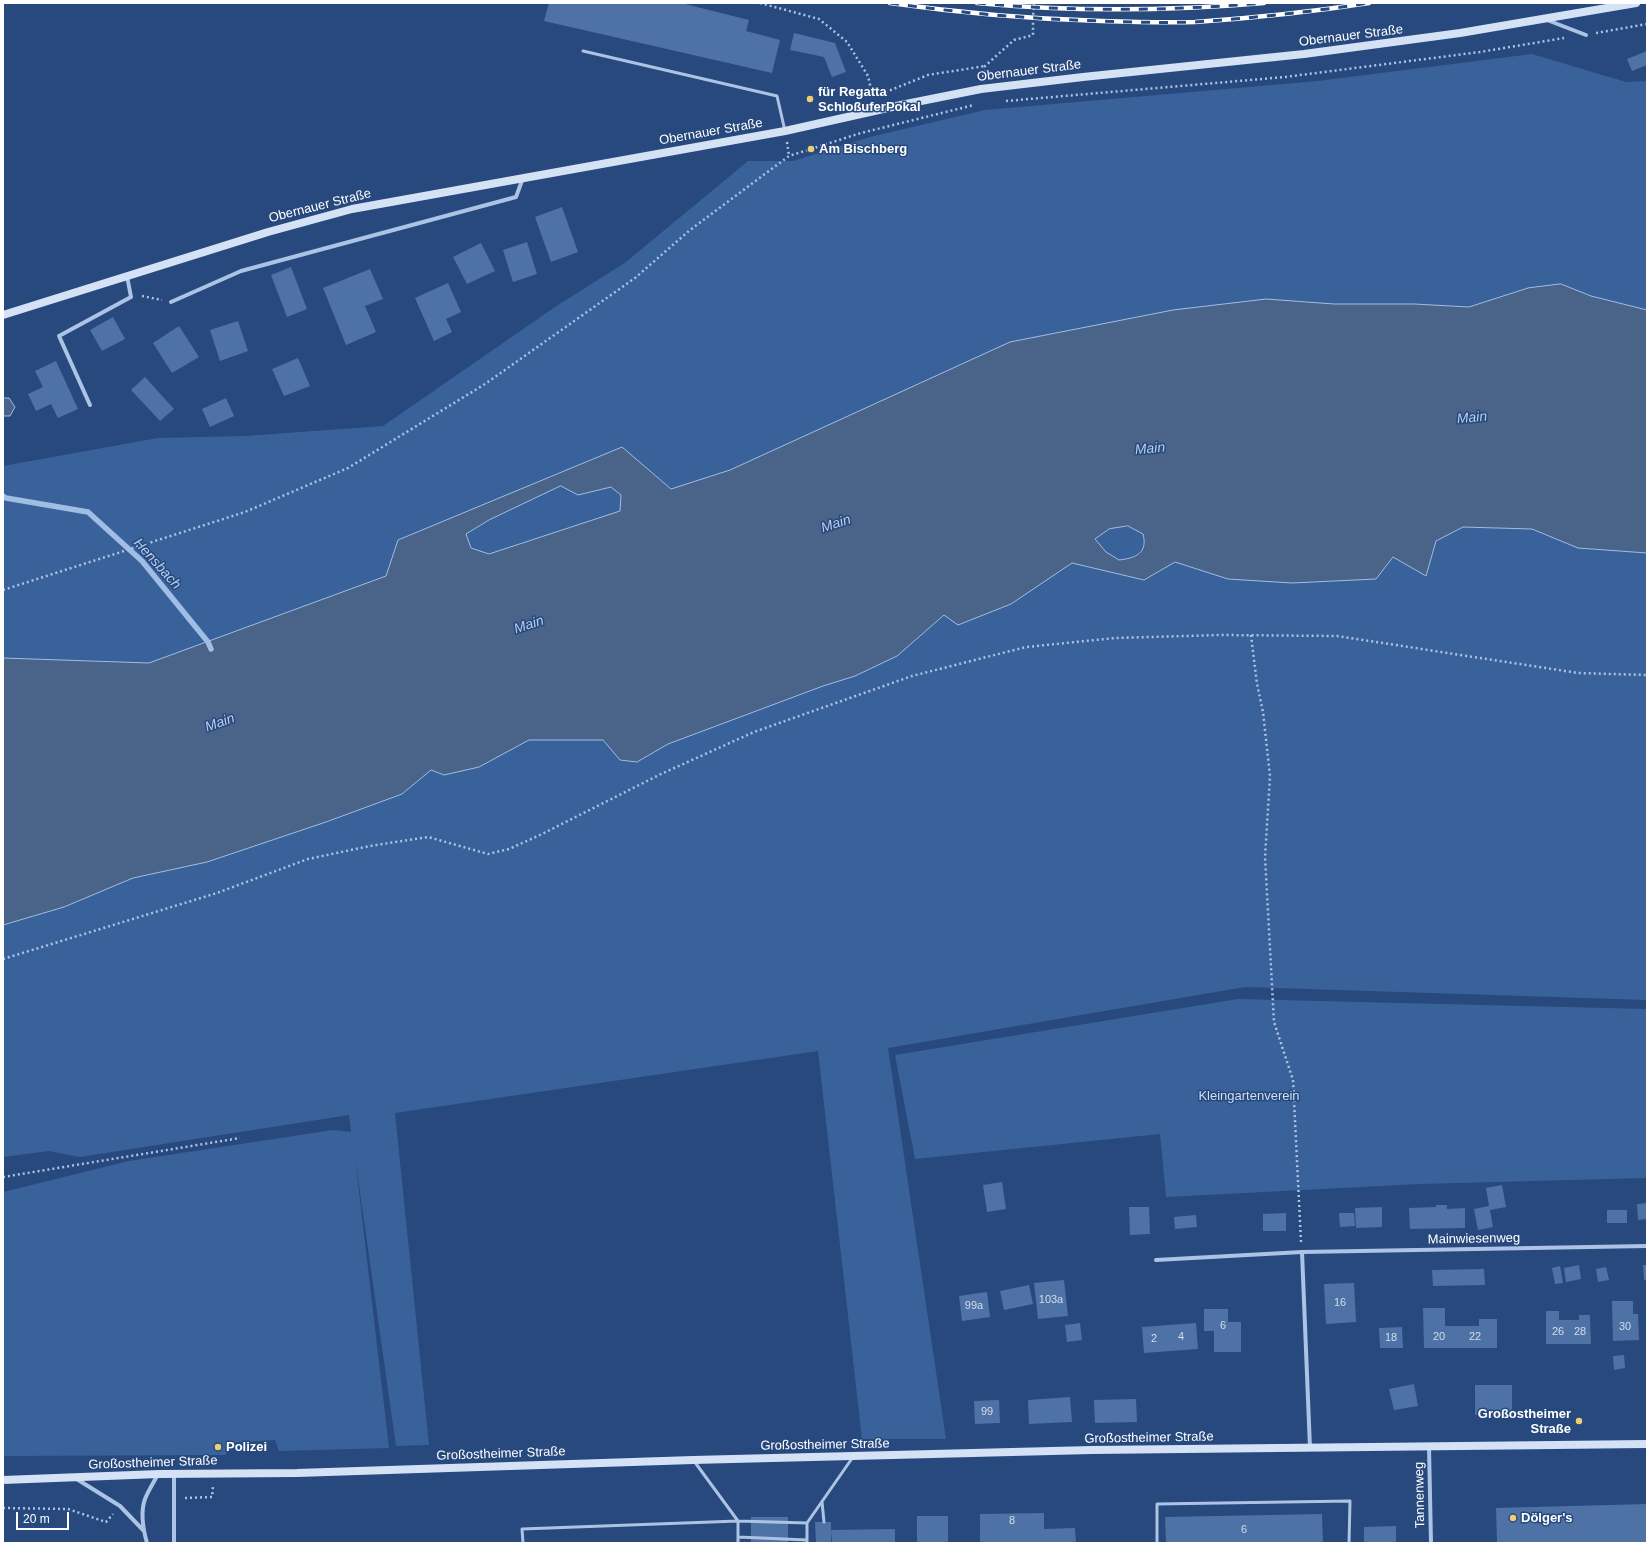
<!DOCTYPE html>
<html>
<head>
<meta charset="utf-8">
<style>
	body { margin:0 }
	#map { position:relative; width:1650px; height:1546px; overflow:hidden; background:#27497d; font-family:Helvetica,sans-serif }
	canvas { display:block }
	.frame { position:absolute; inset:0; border:4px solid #fff; pointer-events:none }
	.scale { position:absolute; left:16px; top:1512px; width:53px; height:18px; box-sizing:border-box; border:2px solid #fff; border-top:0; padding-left:5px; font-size:12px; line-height:14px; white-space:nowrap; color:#fff; -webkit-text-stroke:3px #27497d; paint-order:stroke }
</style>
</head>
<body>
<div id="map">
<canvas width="1650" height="1546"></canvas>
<div class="frame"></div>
<div class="scale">20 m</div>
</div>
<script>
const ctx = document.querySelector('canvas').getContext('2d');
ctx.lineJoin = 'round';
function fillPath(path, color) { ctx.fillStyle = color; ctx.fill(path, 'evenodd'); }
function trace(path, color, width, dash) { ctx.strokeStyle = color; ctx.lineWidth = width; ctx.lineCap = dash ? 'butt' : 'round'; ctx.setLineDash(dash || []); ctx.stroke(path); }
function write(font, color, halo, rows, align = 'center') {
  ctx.font = font + ' Helvetica,sans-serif'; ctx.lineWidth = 3; ctx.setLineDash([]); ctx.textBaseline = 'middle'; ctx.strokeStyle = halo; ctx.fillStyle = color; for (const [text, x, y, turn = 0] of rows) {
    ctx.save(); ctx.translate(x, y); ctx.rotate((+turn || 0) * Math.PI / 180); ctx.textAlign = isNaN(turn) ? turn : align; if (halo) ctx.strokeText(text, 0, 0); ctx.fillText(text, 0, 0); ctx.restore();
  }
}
fillPath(new Path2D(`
	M 1532,54 L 1626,82 L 1647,81 L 1647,310 L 1591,296 L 1561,284 L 1528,288 L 1469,307 L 1414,304 L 1334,304 L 730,470 L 671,489 L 622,447 L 398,540 L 386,576 L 149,663 L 3,658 L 3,466 L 158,438 L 246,436 L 383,426 L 555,307 L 626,262 L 748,161 L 793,161 L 870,137 L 985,110 L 1318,81 Z
	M 561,486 L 578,495 L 611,487 L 621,495 L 620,511 L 489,554 L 471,548 L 466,534 L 489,520 Z
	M 1128,526 L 1143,534 C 1147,553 1136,557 1119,560 L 1106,552 L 1095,539 L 1109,529 Z
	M 1463,527 L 1533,529 L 1578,548 L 1647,553 L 1647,1000 L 1245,987 L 888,1048 L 946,1439 L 862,1439 L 818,1051 L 395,1113 L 429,1445 L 396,1446 L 355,1157 L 389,1448 L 279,1451 L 275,1440 L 228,1443 L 226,1455 L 3,1456 L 3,1192 L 129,1161 L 333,1130 L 351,1132 L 349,1115 L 80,1157 L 49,1151 L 3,1157 L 3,925 L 64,907 L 133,878 L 207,862 L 326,822 L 402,794 L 431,770 L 444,775 L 479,767 L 529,740 L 603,740 L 620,760 L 637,762 L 668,744 L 823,686 L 855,676 L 897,656 L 944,615 L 1011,604 L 1072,563 L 1144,580 L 1175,562 L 1228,579 L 1292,583 L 1376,579 L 1393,557 L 1436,541 Z
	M 1238,999 L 1647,1009 L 1647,1178 L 1420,1184 L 1166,1197 L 1160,1134 L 915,1159 L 895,1055 Z`), '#3a629a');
const water = new Path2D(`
	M 1561,284 L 1591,296 L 1647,310 L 1647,553 L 1578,548 L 1532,529 L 1463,527 L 1436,541 L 1426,576 L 1393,557 L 1376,579 L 1292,583 L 1228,579 L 1175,562 L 1144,580 L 1072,563 L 1011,604 L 958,625 L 944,615 L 897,656 L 855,676 L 823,686 L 668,744 L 637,762 L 620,760 L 603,740 L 529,740 L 479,767 L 444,775 L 431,770 L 402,794 L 326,822 L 207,862 L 133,878 L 64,907 L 3,925 L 3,658 L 149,663 L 386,576 L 398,540 L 622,447 L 671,489 L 730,470 L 1010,342 L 1173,310 L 1266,299 L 1334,304 L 1414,304 L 1469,307 L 1528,288 ZM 561,486 L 578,495 L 611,487 L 621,495 L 620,511 L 489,554 L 471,548 L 466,534 L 489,520 ZM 1128,526 L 1143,534 C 1148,553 1136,558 1119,560 L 1106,552 L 1095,539 L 1109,529 Z
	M 3,398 L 9,398 L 15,407 L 10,416 L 3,416 Z`);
fillPath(water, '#4a6389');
trace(water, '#a0bee5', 1);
trace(new Path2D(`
	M 3,496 L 6,498 L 88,512 L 142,561 L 208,642 L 211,649`), '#a0bee5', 5.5);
fillPath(new Path2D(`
	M 549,3 L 681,3 L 749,20 L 746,31 L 780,40 L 772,73 L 544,21 Z
	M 794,33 L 835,43 L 846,72 L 832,77 L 824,57 L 790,50 Z
	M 1647,51 L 1647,65 L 1632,71 L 1627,59 Z
	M 562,207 L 578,252 L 551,262 L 535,217 Z
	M 527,242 L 537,274 L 513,282 L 503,250 Z
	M 481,243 L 495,271 L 467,284 L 453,257 Z
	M 291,267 L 307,309 L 287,317 L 271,275 Z
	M 370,269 L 383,299 L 365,306 L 376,332 L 346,345 L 323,288 Z
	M 448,283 L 461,312 L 446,319 L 452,332 L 434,341 L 415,298 Z
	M 113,317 L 125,339 L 102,351 L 90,330 Z
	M 238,321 L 248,351 L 220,361 L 210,330 Z
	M 179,326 L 199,357 L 172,373 L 153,343 Z
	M 298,358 L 310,386 L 284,396 L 272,369 Z
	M 56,361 L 78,409 L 58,418 L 51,404 L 36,411 L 28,394 L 43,387 L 35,371 Z
	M 145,377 L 174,409 L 160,421 L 131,390 Z
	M 226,398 L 234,416 L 210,427 L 202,409 Z
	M 1002,1182 L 1006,1209 L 987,1212 L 983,1185 Z
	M 1502,1185 L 1506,1207 L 1490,1210 L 1493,1227 L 1478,1230 L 1474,1209 L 1489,1206 L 1486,1188 Z
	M 1647,1203 L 1647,1219 L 1638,1220 L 1637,1204 Z
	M 1436,1205 L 1447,1205 L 1447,1209 L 1465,1208 L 1465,1228 L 1410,1229 L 1409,1208 L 1436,1207 Z
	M 1129,1207 L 1149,1207 L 1150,1234 L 1130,1235 Z
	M 1382,1207 L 1382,1227 L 1356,1228 L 1355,1208 Z
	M 1607,1210 L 1627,1210 L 1627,1223 L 1607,1223 Z
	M 1286,1213 L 1286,1231 L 1263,1231 L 1263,1214 Z
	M 1339,1213 L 1354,1213 L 1355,1226 L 1340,1227 Z
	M 1196,1215 L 1197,1227 L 1175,1229 L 1174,1217 Z
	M 1579,1265 L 1581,1279 L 1566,1282 L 1564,1268 Z
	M 1643,1265 L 1647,1265 L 1647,1280 L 1644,1280 Z
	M 1560,1266 L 1563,1283 L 1555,1284 L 1552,1268 Z
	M 1606,1267 L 1609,1280 L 1598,1282 L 1596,1269 Z
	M 1484,1269 L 1485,1285 L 1433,1286 L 1432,1270 Z
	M 1064,1280 L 1068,1316 L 1038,1319 L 1034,1283 Z
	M 1354,1283 L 1356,1322 L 1326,1324 L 1324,1284 Z
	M 1029,1285 L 1033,1304 L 1004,1310 L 1000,1291 Z
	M 987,1292 L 990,1317 L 962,1321 L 959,1296 Z
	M 1612,1301 L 1633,1301 L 1633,1314 L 1638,1314 L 1639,1340 L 1613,1341 Z
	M 1423,1308 L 1445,1308 L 1445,1326 L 1479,1326 L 1479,1319 L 1497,1319 L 1497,1348 L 1424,1348 Z
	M 1204,1309 L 1228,1309 L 1228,1322 L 1241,1322 L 1241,1352 L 1214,1352 L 1214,1331 L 1204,1331 Z
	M 1546,1311 L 1559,1311 L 1559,1320 L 1579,1320 L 1579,1315 L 1590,1315 L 1591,1344 L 1546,1344 Z
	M 1080,1323 L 1082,1340 L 1067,1342 L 1065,1325 Z
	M 1196,1323 L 1198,1349 L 1144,1353 L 1142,1327 Z
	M 1402,1327 L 1403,1348 L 1380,1348 L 1379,1328 Z
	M 1624,1355 L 1625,1368 L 1614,1370 L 1613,1356 Z
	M 1414,1384 L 1418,1406 L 1394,1410 L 1389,1389 Z
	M 1475,1385 L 1512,1385 L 1512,1415 L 1475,1415 Z
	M 1070,1397 L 1072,1422 L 1029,1424 L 1028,1400 Z
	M 1136,1399 L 1137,1422 L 1095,1423 L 1094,1400 Z
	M 999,1400 L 1000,1423 L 975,1424 L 974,1401 Z
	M 1647,1504 L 1647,1543 L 1497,1543 L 1496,1508 Z
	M 1044,1513 L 1044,1529 L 1075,1528 L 1076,1543 L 980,1543 L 980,1514 Z
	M 1322,1514 L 1323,1543 L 1166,1543 L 1165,1517 Z
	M 917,1516 L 948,1516 L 948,1543 L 917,1543 Z
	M 751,1517 L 788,1517 L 788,1543 L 751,1543 Z
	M 815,1522 L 831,1522 L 831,1543 L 816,1543 Z
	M 1396,1526 L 1396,1543 L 1364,1543 L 1364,1527 Z
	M 895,1529 L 895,1543 L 832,1543 L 831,1530 Z`), '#4f72a6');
trace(new Path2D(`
	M 760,3 L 819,19 L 847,42 L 868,76 L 873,98
	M 1596,33 L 1647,24
	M 983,77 L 985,66 L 1014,40 L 1033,35 L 1033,18 L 1034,3
	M 876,96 L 928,75 L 985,66
	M 1006,101 L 1285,77 L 1480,52 L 1564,38
	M 787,142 L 789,156
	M 142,296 L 162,300
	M 3,590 L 245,512 L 348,468 L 485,384 L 635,278 L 690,230 L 789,156 L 861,133 L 974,105
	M 1251,635 L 1257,684 L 1263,712 L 1270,776 L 1265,857 L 1274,1022 L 1293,1080 L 1301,1242
	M 3,959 L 217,893 L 308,859 L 370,846 L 428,837 L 488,854 L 509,849 L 540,835 L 661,774 L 754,732 L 912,676 L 1026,647 L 1115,638 L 1221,635 L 1337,636 L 1578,673 L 1647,675
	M 3,1177 L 240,1138
	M 185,1498 L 212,1497 L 213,1486
	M 3,1508 L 68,1509 L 106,1522 L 113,1514`), '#acc3e5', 2.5, [2, 3]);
trace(new Path2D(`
	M 583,51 L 777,96 L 785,131
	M 694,1461 L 738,1521 L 807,1523
	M 822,1502 L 824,1522
	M 738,1537 L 807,1540
	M 523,1543 L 522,1529 L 738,1521 L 738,1543
	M 807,1543 L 807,1523 L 853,1457
	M 1157,1543 L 1157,1504 L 1350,1501 L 1349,1543`), '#acc3e5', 3);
trace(new Path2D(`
	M 1547,20 L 1586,35
	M 171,302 L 241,271 L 516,197 L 523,178
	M 90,405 L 59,336 L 131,297 L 127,276
	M 1302,1252 L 1310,1448
	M 1156,1260 L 1302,1252 L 1647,1246
	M 1429,1447 L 1431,1543
	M 75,1478 L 120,1506 L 143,1530
	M 147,1543 C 143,1529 140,1513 145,1499 C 148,1491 154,1482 158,1474
	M 174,1543 L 174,1473`), '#acc3e5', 4);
trace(new Path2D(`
	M 3,315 L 268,232 L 352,209 L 785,131 L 901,105 L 981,89 L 1083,77 L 1304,54 L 1460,33 L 1636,3
	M 3,1480 L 159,1474 L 297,1473 L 693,1460 L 1092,1450 L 1647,1444`), '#d5e1f5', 8);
const rail = new Path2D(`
	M 890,3 C 960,13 1030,19 1101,21 C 1132,22 1163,23 1195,22 C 1253,18 1311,12 1369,3
	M 977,3 C 1073,12 1168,11 1264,3`);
trace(rail, '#fff', 4.5);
trace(rail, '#27497d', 3, [9]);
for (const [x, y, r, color] of [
	[810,99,4,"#edcf72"],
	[811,149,4,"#edcf72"],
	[1579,1421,4,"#edcf72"],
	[218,1447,4,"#edcf72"],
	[1513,1518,4,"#edcf72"]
]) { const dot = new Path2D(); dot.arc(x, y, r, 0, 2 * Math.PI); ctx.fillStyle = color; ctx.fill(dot); trace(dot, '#27497d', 1.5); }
write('11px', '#d3dce9', null, [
	["103a",1051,1300],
	["16",1340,1303],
	["99a",974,1306],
	["6",1223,1326],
	["30",1625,1327],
	["26",1558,1332],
	["28",1580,1332],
	["4",1181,1337],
	["20",1439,1337],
	["22",1475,1337],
	["18",1391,1338],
	["2",1154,1339],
	["99",987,1412],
	["8",1012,1521],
	["6",1244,1530]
]);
write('13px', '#fff', '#27497d', [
	["Obernauer Straße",1351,36,-7],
	["Obernauer Straße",1029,71,-7],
	["Obernauer Straße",711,132,-10],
	["Obernauer Straße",320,206,-14],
	["Mainwiesenweg",1474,1239,-1],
	["Großostheimer Straße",1149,1438,-1],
	["Großostheimer Straße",825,1445,-1],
	["Großostheimer Straße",501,1454,-2],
	["Großostheimer Straße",153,1463,-2],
	["Tannenweg",1420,1495,-91]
]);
write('bold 13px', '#fff', '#27497d', [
	["für Regatta",818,92],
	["SchloßuferPokal",818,107],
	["Am Bischberg",819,149],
	["Großostheimer",1571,1414,"right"],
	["Straße",1571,1429,"right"],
	["Polizei",226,1447],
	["Dölger's",1521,1518]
], 'left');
write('13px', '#cfdef4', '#27497d', [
	["Kleingartenverein",1249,1096]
]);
write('italic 14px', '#b7cded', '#27497d', [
	["Main",1472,418,-5],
	["Main",1150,449,-5],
	["Main",836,524,-18],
	["Hensbach",157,564,48],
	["Main",529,625,-18],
	["Main",220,723,-20]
]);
</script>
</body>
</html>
